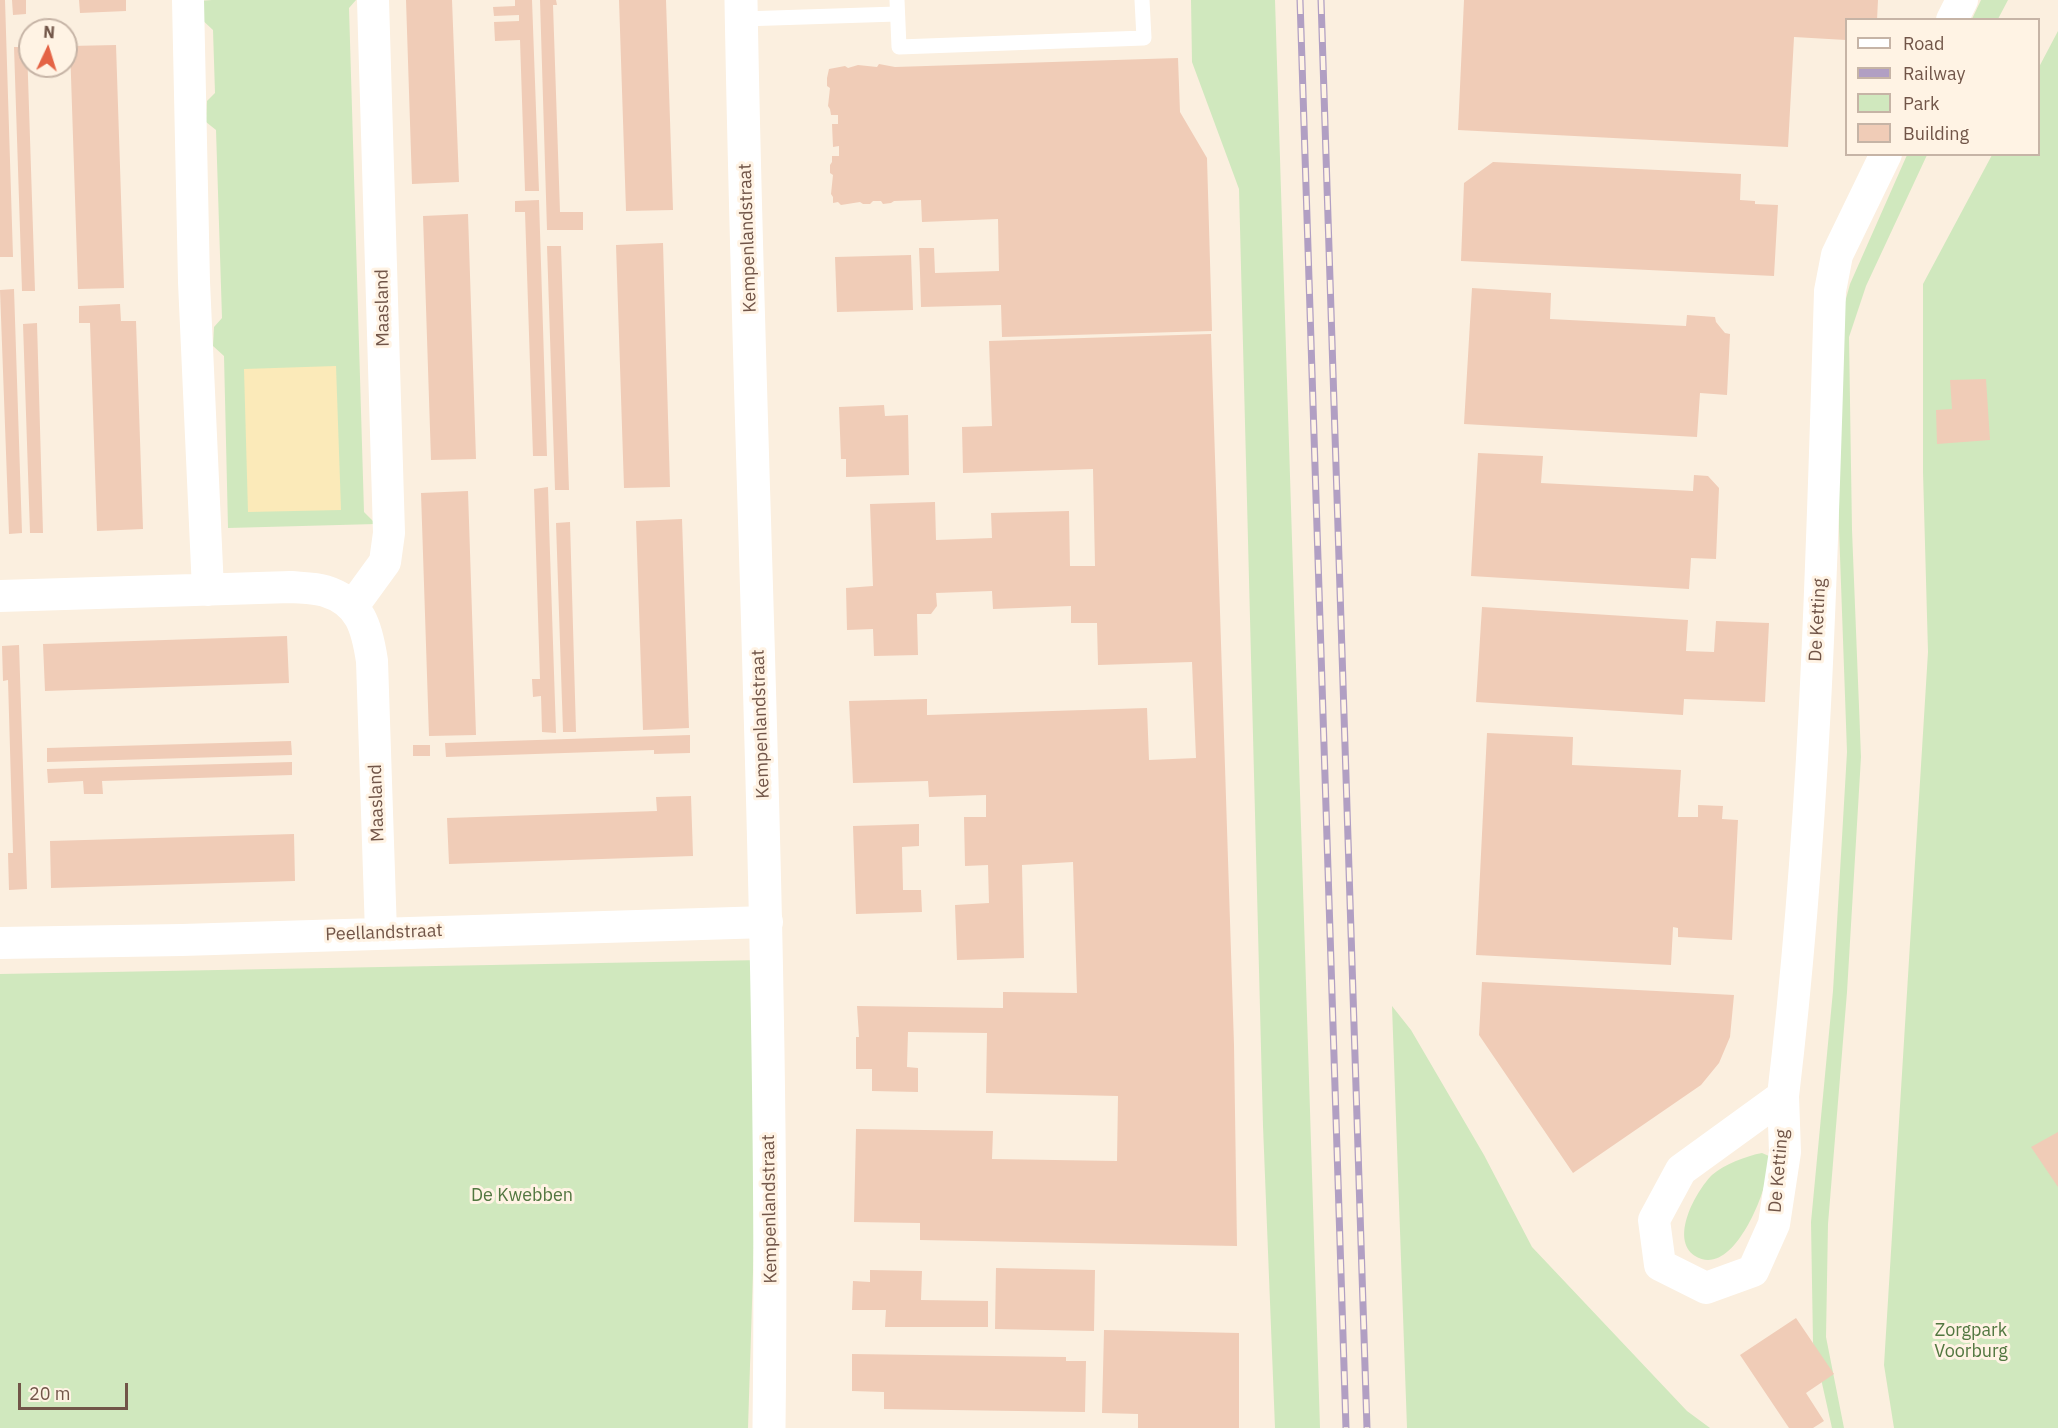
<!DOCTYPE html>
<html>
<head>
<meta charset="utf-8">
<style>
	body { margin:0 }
	#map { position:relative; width:2058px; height:1428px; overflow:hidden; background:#fbefdf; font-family:"IBM Plex Sans",sans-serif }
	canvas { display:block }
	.legend { position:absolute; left:1845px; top:18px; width:195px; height:138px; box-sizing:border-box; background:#fff3e4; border:2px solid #c6b4a6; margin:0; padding:8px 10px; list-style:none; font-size:18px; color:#715548 }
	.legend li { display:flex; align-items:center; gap:12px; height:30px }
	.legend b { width:30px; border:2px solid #c6b4a6 }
	.north { position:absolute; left:18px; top:18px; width:60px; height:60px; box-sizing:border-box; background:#fff3e4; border:2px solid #c6b4a6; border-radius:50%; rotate:4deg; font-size:16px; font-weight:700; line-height:24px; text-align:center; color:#715548 }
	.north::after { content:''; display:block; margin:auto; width:21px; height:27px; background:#e46345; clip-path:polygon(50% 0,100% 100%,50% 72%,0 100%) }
	.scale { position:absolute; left:18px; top:1383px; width:110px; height:27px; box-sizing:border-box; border:3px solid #715548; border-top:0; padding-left:8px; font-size:18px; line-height:21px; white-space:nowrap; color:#715548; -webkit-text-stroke:4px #fff3e4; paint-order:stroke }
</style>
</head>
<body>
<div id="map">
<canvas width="2058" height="1428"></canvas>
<ul class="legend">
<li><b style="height:8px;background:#fff"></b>Road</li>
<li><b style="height:8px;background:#b19fc3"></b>Railway</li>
<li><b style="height:16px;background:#d0e8be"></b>Park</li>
<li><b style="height:16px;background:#f0ccb7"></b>Building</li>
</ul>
<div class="north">N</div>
<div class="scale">20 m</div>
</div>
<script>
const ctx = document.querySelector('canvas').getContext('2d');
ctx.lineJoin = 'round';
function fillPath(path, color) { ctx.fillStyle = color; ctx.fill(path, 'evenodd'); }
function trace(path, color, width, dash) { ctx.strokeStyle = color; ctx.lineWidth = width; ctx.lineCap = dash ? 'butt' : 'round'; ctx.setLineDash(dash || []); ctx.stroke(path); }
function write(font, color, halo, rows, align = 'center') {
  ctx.font = font + ' "IBM Plex Sans",sans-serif'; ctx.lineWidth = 6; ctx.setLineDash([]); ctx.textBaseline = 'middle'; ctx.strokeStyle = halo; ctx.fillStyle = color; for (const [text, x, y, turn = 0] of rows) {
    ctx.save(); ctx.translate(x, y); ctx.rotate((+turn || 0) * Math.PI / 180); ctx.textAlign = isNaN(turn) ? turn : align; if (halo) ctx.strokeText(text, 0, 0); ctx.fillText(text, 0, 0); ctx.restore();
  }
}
fillPath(new Path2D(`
	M 212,0 L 356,0 L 349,8 L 364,512 L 376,524 L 228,528 L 224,356 L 213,346 L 214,327 L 222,318 L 216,130 L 206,122 L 207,101 L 215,93 L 213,30 L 199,17 L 199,1 Z
	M 1191,0 L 1275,0 L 1320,1428 L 1275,1428 L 1263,1126 L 1239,189 L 1192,62 Z
	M 1981,0 L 2008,0 L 1998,19 L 1972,19 Z
	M 2058,31 L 2058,1428 L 1894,1428 L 1884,1365 L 1928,652 L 1923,472 L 1923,284 L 1992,155 L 2038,154 L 2039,67 Z
	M 1907,155 L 1927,155 L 1866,286 L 1849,337 L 1852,530 L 1861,757 L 1847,992 L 1828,1224 L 1826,1337 L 1844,1428 L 1832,1428 L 1813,1343 L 1811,1222 L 1833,991 L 1847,752 L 1839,528 L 1836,335 L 1850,284 Z
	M 763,960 L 748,1428 L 0,1428 L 0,974 Z
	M 1392,1006 L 1411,1030 L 1484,1155 L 1532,1247 L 1687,1411 L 1710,1428 L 1407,1428 Z
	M 1762,1153 L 1769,1156 C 1768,1163 1768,1171 1766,1179 C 1761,1204 1730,1278 1695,1256 C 1669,1239 1696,1191 1712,1175 C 1725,1164 1746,1156 1762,1153 Z`), '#d0e8be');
fillPath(new Path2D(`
	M 336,366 L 341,510 L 248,512 L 244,369 Z`), '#fbeab9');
fillPath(new Path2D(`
	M 0,0 L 5,0 L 13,257 L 0,257 Z
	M 12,0 L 26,0 L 26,14 L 13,15 Z
	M 79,0 L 126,0 L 126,11 L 80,13 Z
	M 406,0 L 452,0 L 459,182 L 412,184 Z
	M 515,0 L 532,0 L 539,191 L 525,191 L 520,40 L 495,41 L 494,22 L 519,21 L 519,15 L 494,16 L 493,7 L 515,6 Z
	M 540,0 L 556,0 L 557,5 L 553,5 L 560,212 L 583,212 L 583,230 L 547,230 Z
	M 619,0 L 666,0 L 673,210 L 626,211 Z
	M 1464,0 L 1878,0 L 1877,20 L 1846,20 L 1846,40 L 1794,37 L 1788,147 L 1458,130 Z
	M 116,45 L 124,288 L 78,289 L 70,46 Z
	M 14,47 L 27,47 L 35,291 L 22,291 Z
	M 1178,58 L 1180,112 L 1207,158 L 1212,331 L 1002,337 L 1001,305 L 921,307 L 920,273 L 919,248 L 934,248 L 935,273 L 999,271 L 998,219 L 922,222 L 921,200 L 894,201 L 891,203 L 883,204 L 881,201 L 873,201 L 870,204 L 863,204 L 860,202 L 841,205 L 838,202 L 833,203 L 833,197 L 831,194 L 833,175 L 830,173 L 830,165 L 832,162 L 832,156 L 839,156 L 839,146 L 833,147 L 832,124 L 838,124 L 838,115 L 831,115 L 830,109 L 828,106 L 830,88 L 827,86 L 827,78 L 829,69 L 845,66 L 848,68 L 858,65 L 877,67 L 879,64 L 895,67 Z
	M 1493,162 L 1741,174 L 1740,200 L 1755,201 L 1755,204 L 1778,205 L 1774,276 L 1461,261 L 1464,183 Z
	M 539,200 L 547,456 L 533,456 L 525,212 L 515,212 L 515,201 Z
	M 468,214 L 476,459 L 431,460 L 423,216 Z
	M 663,243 L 670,487 L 624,488 L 616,245 Z
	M 547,246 L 561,246 L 569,490 L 555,490 Z
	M 911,255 L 913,310 L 837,312 L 835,257 Z
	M 1472,288 L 1551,293 L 1550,319 L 1686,326 L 1687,315 L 1715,317 L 1716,322 L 1725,333 L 1730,334 L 1727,395 L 1700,393 L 1697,437 L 1464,424 Z
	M 14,289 L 22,533 L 9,534 L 0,290 Z
	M 120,304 L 121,321 L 136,321 L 143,529 L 97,531 L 90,323 L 79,323 L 79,306 Z
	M 37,323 L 43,533 L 30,533 L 23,324 Z
	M 1211,334 L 1234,1045 L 1237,1246 L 920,1240 L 920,1223 L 854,1222 L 856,1129 L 993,1131 L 992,1159 L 1117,1161 L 1118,1096 L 986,1093 L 987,1033 L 908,1032 L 907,1067 L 918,1068 L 918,1092 L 872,1091 L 872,1069 L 856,1069 L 856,1037 L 859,1037 L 857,1006 L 1003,1008 L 1003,992 L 1077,993 L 1073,862 L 1022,865 L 1024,958 L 957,960 L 955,905 L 989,903 L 988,865 L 965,866 L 964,817 L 986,817 L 986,795 L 929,797 L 928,781 L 853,783 L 849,701 L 927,699 L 927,715 L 1147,708 L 1149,760 L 1196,758 L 1192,662 L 1098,665 L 1097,623 L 1071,623 L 1071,606 L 993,609 L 992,591 L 936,593 L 937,606 L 931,614 L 917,614 L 918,655 L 874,656 L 873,629 L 847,630 L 846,588 L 873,586 L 870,504 L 935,502 L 936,540 L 992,538 L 991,513 L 1069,511 L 1070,566 L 1095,566 L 1093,469 L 963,473 L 962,427 L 992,426 L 989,341 Z
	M 1986,379 L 1990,440 L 1937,444 L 1936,410 L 1952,409 L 1950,380 Z
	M 884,405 L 885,416 L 908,415 L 909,475 L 846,477 L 846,459 L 841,459 L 839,407 Z
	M 1478,453 L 1543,456 L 1541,483 L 1693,491 L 1694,475 L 1708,476 L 1719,488 L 1716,559 L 1691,558 L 1689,589 L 1471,576 Z
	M 548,487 L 549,523 L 556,733 L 542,732 L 541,696 L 533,697 L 532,679 L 540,679 L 534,489 Z
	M 468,491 L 476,735 L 429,736 L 421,493 Z
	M 682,519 L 689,728 L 643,730 L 636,521 Z
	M 570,522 L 576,732 L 563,732 L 556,523 Z
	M 1482,607 L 1688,620 L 1686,651 L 1714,652 L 1716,621 L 1769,623 L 1765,702 L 1684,699 L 1683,715 L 1476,702 Z
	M 287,636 L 289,683 L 45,691 L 43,644 Z
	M 19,645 L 27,889 L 9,890 L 8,853 L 13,853 L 8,680 L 3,681 L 2,646 Z
	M 1487,733 L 1573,737 L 1572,765 L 1681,770 L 1678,817 L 1698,817 L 1698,805 L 1723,806 L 1722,819 L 1738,820 L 1732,940 L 1678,937 L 1678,928 L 1673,927 L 1671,965 L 1476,955 Z
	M 690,735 L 690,753 L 654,754 L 654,750 L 446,757 L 445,743 Z
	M 291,741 L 292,755 L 47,762 L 47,748 Z
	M 413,745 L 430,745 L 430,756 L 413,756 Z
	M 292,762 L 292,775 L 102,781 L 103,794 L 84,794 L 83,781 L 48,783 L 47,769 Z
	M 691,796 L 693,856 L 449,864 L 447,818 L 657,811 L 656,797 Z
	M 919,824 L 919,846 L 902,847 L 903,890 L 921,890 L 922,912 L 856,914 L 853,826 Z
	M 294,834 L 295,881 L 51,888 L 50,841 Z
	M 1482,982 L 1734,995 L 1730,1037 L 1719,1063 L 1701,1085 L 1573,1173 L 1479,1035 Z
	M 2058,1132 L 2058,1187 L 2031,1147 Z
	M 996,1268 L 1095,1270 L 1094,1331 L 995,1329 Z
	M 870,1270 L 922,1271 L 921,1300 L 988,1301 L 988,1327 L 885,1327 L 886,1310 L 852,1310 L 853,1281 L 870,1282 Z
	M 1796,1318 L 1834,1374 L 1806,1393 L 1824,1421 L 1813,1428 L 1789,1428 L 1740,1355 Z
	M 1104,1330 L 1239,1333 L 1239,1428 L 1138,1428 L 1138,1414 L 1102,1413 Z
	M 852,1354 L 1066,1357 L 1066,1361 L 1086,1361 L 1085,1412 L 884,1409 L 884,1392 L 852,1391 Z`), '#f0ccb7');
trace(new Path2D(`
	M 897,0 L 899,47 L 1144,38 L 1142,0
	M 742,19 L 897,14`), '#fff', 15);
trace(new Path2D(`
	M 188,0 L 194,282 L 208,590
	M 1952,20 L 1962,0
	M 0,596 L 291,587 C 302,588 315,588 325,591 C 361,602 367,628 372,661 L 381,933
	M 353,606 L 385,562 L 389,533 L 373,0
	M 0,943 L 182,940 L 767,922
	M 1783,1096 C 1815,829 1822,560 1830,291 L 1837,255 L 1886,154
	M 1783,1096 L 1785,1152 L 1774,1224 L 1753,1271 L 1706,1288 L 1660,1265 L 1654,1220 L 1681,1170 Z`), '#fff', 32);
trace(new Path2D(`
	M 741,0 C 749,476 775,952 769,1428`), '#fff', 33);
const rail = new Path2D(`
	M 1300,0 L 1346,1428
	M 1321,0 L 1367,1428`);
trace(rail, '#b19fc3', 7);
trace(rail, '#fff3e4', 4.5, [14]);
write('18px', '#715548', '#fff3e4', [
	["Kempenlandstraat",748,238,-92],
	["Maasland",383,308,-91],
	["De Ketting",1818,620,-87],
	["Kempenlandstraat",761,724,-92],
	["Maasland",377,803,-92],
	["Peellandstraat",384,933,-2],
	["De Ketting",1779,1171,-85],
	["Kempenlandstraat",770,1209,-91]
]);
write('18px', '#527740', '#fff3e4', [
	["De Kwebben",522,1196],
	["Zorgpark",1971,1331],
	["Voorburg",1971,1352]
]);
</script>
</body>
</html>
